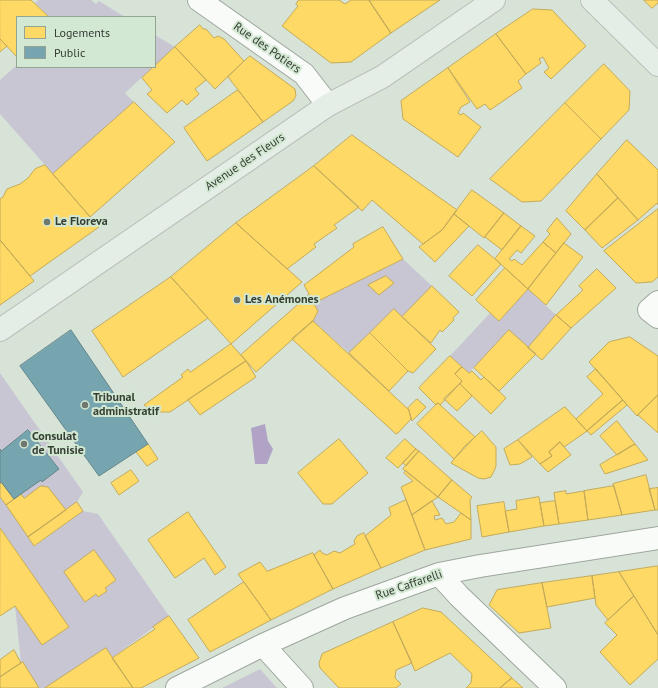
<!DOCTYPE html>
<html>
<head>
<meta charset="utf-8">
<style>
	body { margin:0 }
	#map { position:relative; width:658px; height:688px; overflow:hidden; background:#d8e3d8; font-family:"PT Sans",sans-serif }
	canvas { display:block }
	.legend { position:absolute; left:16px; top:16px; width:140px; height:52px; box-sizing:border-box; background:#d3e8d3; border:1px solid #94a494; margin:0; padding:5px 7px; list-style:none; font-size:12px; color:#363e36 }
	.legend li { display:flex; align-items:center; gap:8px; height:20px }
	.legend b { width:20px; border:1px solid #94a494 }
</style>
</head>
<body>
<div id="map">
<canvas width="658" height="688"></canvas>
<ul class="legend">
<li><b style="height:11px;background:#ffd966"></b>Logements</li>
<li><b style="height:11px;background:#76a5af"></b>Public</li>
</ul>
</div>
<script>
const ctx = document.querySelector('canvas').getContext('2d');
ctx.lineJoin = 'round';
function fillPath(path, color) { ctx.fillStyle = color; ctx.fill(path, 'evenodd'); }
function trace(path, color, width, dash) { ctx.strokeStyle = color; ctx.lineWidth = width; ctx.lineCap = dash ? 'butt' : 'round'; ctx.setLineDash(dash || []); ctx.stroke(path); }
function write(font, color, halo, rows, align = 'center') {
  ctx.font = font + ' "PT Sans",sans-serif'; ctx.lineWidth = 4; ctx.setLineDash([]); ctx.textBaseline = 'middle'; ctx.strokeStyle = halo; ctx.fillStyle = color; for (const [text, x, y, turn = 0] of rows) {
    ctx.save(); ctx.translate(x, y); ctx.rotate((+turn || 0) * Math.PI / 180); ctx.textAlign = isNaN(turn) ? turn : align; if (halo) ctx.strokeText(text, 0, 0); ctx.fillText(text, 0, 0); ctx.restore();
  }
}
fillPath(new Path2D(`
	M 38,0 L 91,0 L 96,4 L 99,1 L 125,17 L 49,17 L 35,3 Z
	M 155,35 L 175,47 L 155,66 Z
	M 17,65 L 17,67 L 153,67 L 125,93 L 134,102 L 53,174 L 0,114 L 0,80 Z
	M 403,259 L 432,286 L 402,317 L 394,309 L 349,353 L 313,321 L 318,311 L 314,303 Z
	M 528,289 L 556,315 L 528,348 L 509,330 L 469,373 L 450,356 L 490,313 L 499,321 Z
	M 0,373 L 83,492 L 77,502 L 28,537 L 35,546 L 83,511 L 98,514 L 169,616 L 112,658 L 105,648 L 45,688 L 39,688 L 21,663 L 15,606 L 68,626 L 0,528 ZM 94,551 L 116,580 L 105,588 L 107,591 L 98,597 L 96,594 L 85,602 L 64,572 Z
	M 260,669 L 277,688 L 222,688 Z`), '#c9c6d4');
fillPath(new Path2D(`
	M 265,424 L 268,441 L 273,449 L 267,464 L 255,464 L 251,428 Z`), '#b0a3c6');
const homes = new Path2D(`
	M 0,0 L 31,0 L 49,17 L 17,17 L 17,57 L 0,39 Z
	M 299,0 L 339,0 L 345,4 L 351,0 L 369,0 L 391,33 L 351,62 L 331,63 L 282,26 L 298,6 L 296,4 Z
	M 369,0 L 440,0 L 391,33 Z
	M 644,0 L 658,0 L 658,3 L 652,8 Z
	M 533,9 L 552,10 L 586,46 L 551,79 L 544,72 L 549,68 L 543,57 L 539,59 L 541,63 L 526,74 L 496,34 Z
	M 200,25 L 203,29 L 206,29 L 214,38 L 218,36 L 224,39 L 244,61 L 215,89 L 175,47 Z
	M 496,34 L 526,74 L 518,81 L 522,88 L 490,110 L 485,104 L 477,109 L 448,68 Z
	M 0,39 L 7,46 L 0,52 Z
	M 175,47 L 206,80 L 195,89 L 199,94 L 187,105 L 182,100 L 167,113 L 147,94 L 152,90 L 142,78 Z
	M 250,56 L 295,89 L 296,96 L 293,101 L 263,122 L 228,77 Z
	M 604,64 L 630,91 L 629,110 L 601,139 L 565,103 Z
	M 448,68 L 470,102 L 461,107 L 458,113 L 461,115 L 463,113 L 481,127 L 458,157 L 403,119 L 401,101 Z
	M 238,90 L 263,122 L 207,161 L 184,128 Z
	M 134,102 L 175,142 L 90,217 L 53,174 Z
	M 565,103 L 601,139 L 541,201 L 522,202 L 490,179 Z
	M 352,135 L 457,210 L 442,230 L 423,244 L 372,200 L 362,211 L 314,166 Z
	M 627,140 L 658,170 L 658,205 L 657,203 L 638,220 L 597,174 Z
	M 45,165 L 99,227 L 30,276 L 0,240 L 0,199 L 3,197 L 7,189 L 20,184 L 28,178 L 35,169 Z
	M 314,166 L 359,207 L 334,225 L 337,228 L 314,244 L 316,247 L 287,269 L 236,223 Z
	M 597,174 L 618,198 L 585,230 L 566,211 Z
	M 472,190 L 504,213 L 484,238 L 454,214 Z
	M 618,198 L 638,220 L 602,248 L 585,230 Z
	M 658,209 L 658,277 L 652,282 L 636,283 L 604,251 Z
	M 504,213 L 521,226 L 502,250 L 485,237 Z
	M 454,214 L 469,226 L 435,262 L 419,247 L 442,230 Z
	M 557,218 L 571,234 L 556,253 L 543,242 L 550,234 L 547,231 Z
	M 236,223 L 302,282 L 231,344 L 171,277 Z
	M 521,226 L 535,236 L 521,253 L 517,250 L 509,259 L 512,261 L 514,259 L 522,265 L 543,242 L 556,253 L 528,289 L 495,259 Z
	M 383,227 L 403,259 L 314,303 L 304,285 L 354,247 L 353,244 Z
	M 0,240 L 34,281 L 0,305 Z
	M 564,243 L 583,257 L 546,305 L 528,289 Z
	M 478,245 L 501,264 L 472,296 L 449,276 Z
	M 505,268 L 528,289 L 499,321 L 476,300 Z
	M 597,269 L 616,288 L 571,328 L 556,315 L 583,290 L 579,286 Z
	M 386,276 L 394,283 L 379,295 L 368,285 Z
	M 171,277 L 208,318 L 123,377 L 92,331 Z
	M 432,286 L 459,312 L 453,318 L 454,320 L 442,332 L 440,330 L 431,343 L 402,317 Z
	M 309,295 L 318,311 L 313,321 L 256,372 L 241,355 Z
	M 394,309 L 436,349 L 413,373 L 408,371 L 370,333 Z
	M 556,315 L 571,328 L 542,360 L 528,348 Z
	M 313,321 L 409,410 L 411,419 L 398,433 L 396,434 L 292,339 Z
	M 509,330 L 536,354 L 499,391 L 474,368 Z
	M 370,333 L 408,371 L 389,391 L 349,353 Z
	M 630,337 L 658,356 L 658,395 L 637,416 L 589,362 L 609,342 Z
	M 231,344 L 246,361 L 170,412 L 154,412 L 144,405 L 183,377 L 181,375 L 188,369 L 190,372 Z
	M 450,356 L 462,367 L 455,374 L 462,381 L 440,405 L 438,403 L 436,405 L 419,388 Z
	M 246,361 L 256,377 L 200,415 L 188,400 Z
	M 462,367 L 469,373 L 472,371 L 481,380 L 484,377 L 506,398 L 491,414 L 460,384 L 462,381 L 455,374 Z
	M 596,369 L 623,400 L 587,431 L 576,419 L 603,394 L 587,377 Z
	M 460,384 L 472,396 L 457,411 L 444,399 Z
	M 658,395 L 658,433 L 638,415 Z
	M 417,399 L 426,407 L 412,421 L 408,408 Z
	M 623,400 L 627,405 L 591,435 L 587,431 Z
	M 438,403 L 475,437 L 454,459 L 417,424 Z
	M 565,407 L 587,431 L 564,447 L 560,442 L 549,452 L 552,456 L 540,464 L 518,440 Z
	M 617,421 L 635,444 L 617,455 L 600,436 Z
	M 482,431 L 496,447 L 496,466 L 494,471 L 491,477 L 484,479 L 478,478 L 451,463 L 464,447 Z
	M 339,439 L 368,473 L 332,504 L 323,504 L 298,473 Z
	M 405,439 L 416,449 L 398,468 L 386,458 Z
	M 518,440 L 532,457 L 520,464 L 510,465 L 504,449 Z
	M 560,442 L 571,455 L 548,472 L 540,464 L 552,456 L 549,452 Z
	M 148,444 L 158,459 L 147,466 L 136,452 Z
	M 635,444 L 648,460 L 605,474 L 600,465 Z
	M 416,449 L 419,451 L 406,466 L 403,463 Z
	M 419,451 L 452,480 L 438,497 L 403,469 Z
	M 131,470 L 139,481 L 119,495 L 111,483 Z
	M 406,471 L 438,497 L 412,515 L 401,487 L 413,481 L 404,473 Z
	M 646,475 L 655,510 L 622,515 L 613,484 Z
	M 452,480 L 472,497 L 470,500 L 471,520 L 438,497 Z
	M 2,483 L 14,499 L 6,505 L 0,497 L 0,484 Z
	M 41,486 L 48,487 L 66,510 L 28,537 L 6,505 L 21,494 L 24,498 Z
	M 614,486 L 622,515 L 588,520 L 584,491 Z
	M 658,488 L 658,510 L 655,510 L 649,489 Z
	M 566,491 L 566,494 L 584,491 L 588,520 L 559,524 L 554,493 Z
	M 539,497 L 544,526 L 509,532 L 505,511 L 517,509 L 516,501 Z
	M 406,500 L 425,550 L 381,568 L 365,536 L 391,515 L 389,508 Z
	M 432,501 L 440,515 L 434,516 L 435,520 L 442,518 L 446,524 L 454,522 L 461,513 L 471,520 L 471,539 L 425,550 L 412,515 Z
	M 555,501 L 559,524 L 544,526 L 540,503 Z
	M 77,502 L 83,511 L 34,546 L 28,537 Z
	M 504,502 L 509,532 L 482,537 L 477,506 Z
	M 188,512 L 226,567 L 215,575 L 204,558 L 175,578 L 148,540 Z
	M 0,528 L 69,627 L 42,645 L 15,606 L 0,616 Z
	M 364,533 L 381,568 L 333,589 L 314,555 L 320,550 L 322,553 L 327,555 L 334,551 L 340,553 L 355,544 L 354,541 L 357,536 Z
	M 94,550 L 116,580 L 105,588 L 107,591 L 98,597 L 96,594 L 85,602 L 64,572 Z
	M 313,553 L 333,589 L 271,620 L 238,574 L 260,562 L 267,571 Z
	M 657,566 L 658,566 L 658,635 L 619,572 Z
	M 619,572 L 634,596 L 608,620 L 596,605 L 592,576 Z
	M 592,576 L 595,598 L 547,607 L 542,583 Z
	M 244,582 L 271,620 L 210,652 L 188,620 Z
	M 542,583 L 551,628 L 519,633 L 489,605 L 497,590 Z
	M 634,596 L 658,635 L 658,659 L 630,685 L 600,652 L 617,635 L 605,623 Z
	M 423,608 L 441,612 L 512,678 L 500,688 L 466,688 L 471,683 L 472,674 L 450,653 L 415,671 L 393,622 Z
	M 169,616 L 199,658 L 141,688 L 133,688 L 112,658 L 155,629 L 153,627 Z
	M 393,622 L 412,663 L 396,670 L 395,678 L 401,684 L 396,688 L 339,688 L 320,668 L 319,663 L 322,654 Z
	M 106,648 L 133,688 L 45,688 Z
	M 14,650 L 21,663 L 0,677 L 0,660 Z
	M 23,662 L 39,688 L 0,688 L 0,677 Z
	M 512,678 L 523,688 L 500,688 Z`);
fillPath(homes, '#ffd966');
trace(homes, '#c3aa58', 1);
const public = new Path2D(`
	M 71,330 L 148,444 L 99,476 L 20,366 Z
	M 28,430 L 59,469 L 42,482 L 41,480 L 14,499 L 2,483 L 0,482 L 0,449 L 1,451 Z`);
fillPath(public, '#76a5af');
trace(public, '#63868b', 1);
const minor = new Path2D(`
	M 199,0 L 304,74 L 328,105
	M 658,302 L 649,310 L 658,317
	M 439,574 L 459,596 L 555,688
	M 263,645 L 302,688
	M 177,688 L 263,645 L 345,608 L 439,574 L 480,566 L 658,538`);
const major = new Path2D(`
	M 592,0 L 658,65
	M 0,330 L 328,105 L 382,77 L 494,0`);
trace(minor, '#9ea69d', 24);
trace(major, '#bac0ba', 24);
trace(minor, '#f9fbf9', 22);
trace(major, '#e5eee6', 22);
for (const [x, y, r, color] of [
	[47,222,4,"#6f786f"],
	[237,300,4,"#6f786f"],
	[85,405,4,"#6f786f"],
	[24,444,4,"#6f786f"]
]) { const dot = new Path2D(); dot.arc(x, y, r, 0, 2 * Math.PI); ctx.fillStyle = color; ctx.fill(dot); trace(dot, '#d3e8d3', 1.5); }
write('12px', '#363e36', '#d3e8d3', [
	["Rue des Potiers",267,48,35],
	["Avenue des Fleurs",245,162,-34],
	["Rue Caffarelli",409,585,-19]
]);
write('bold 12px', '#363e36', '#d3e8d3', [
	["Le Floreva",55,222],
	["Les Anémones",245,300],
	["Tribunal",93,398],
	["administratif",93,412],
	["Consulat",32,437],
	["de Tunisie",32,451]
], 'left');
</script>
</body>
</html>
